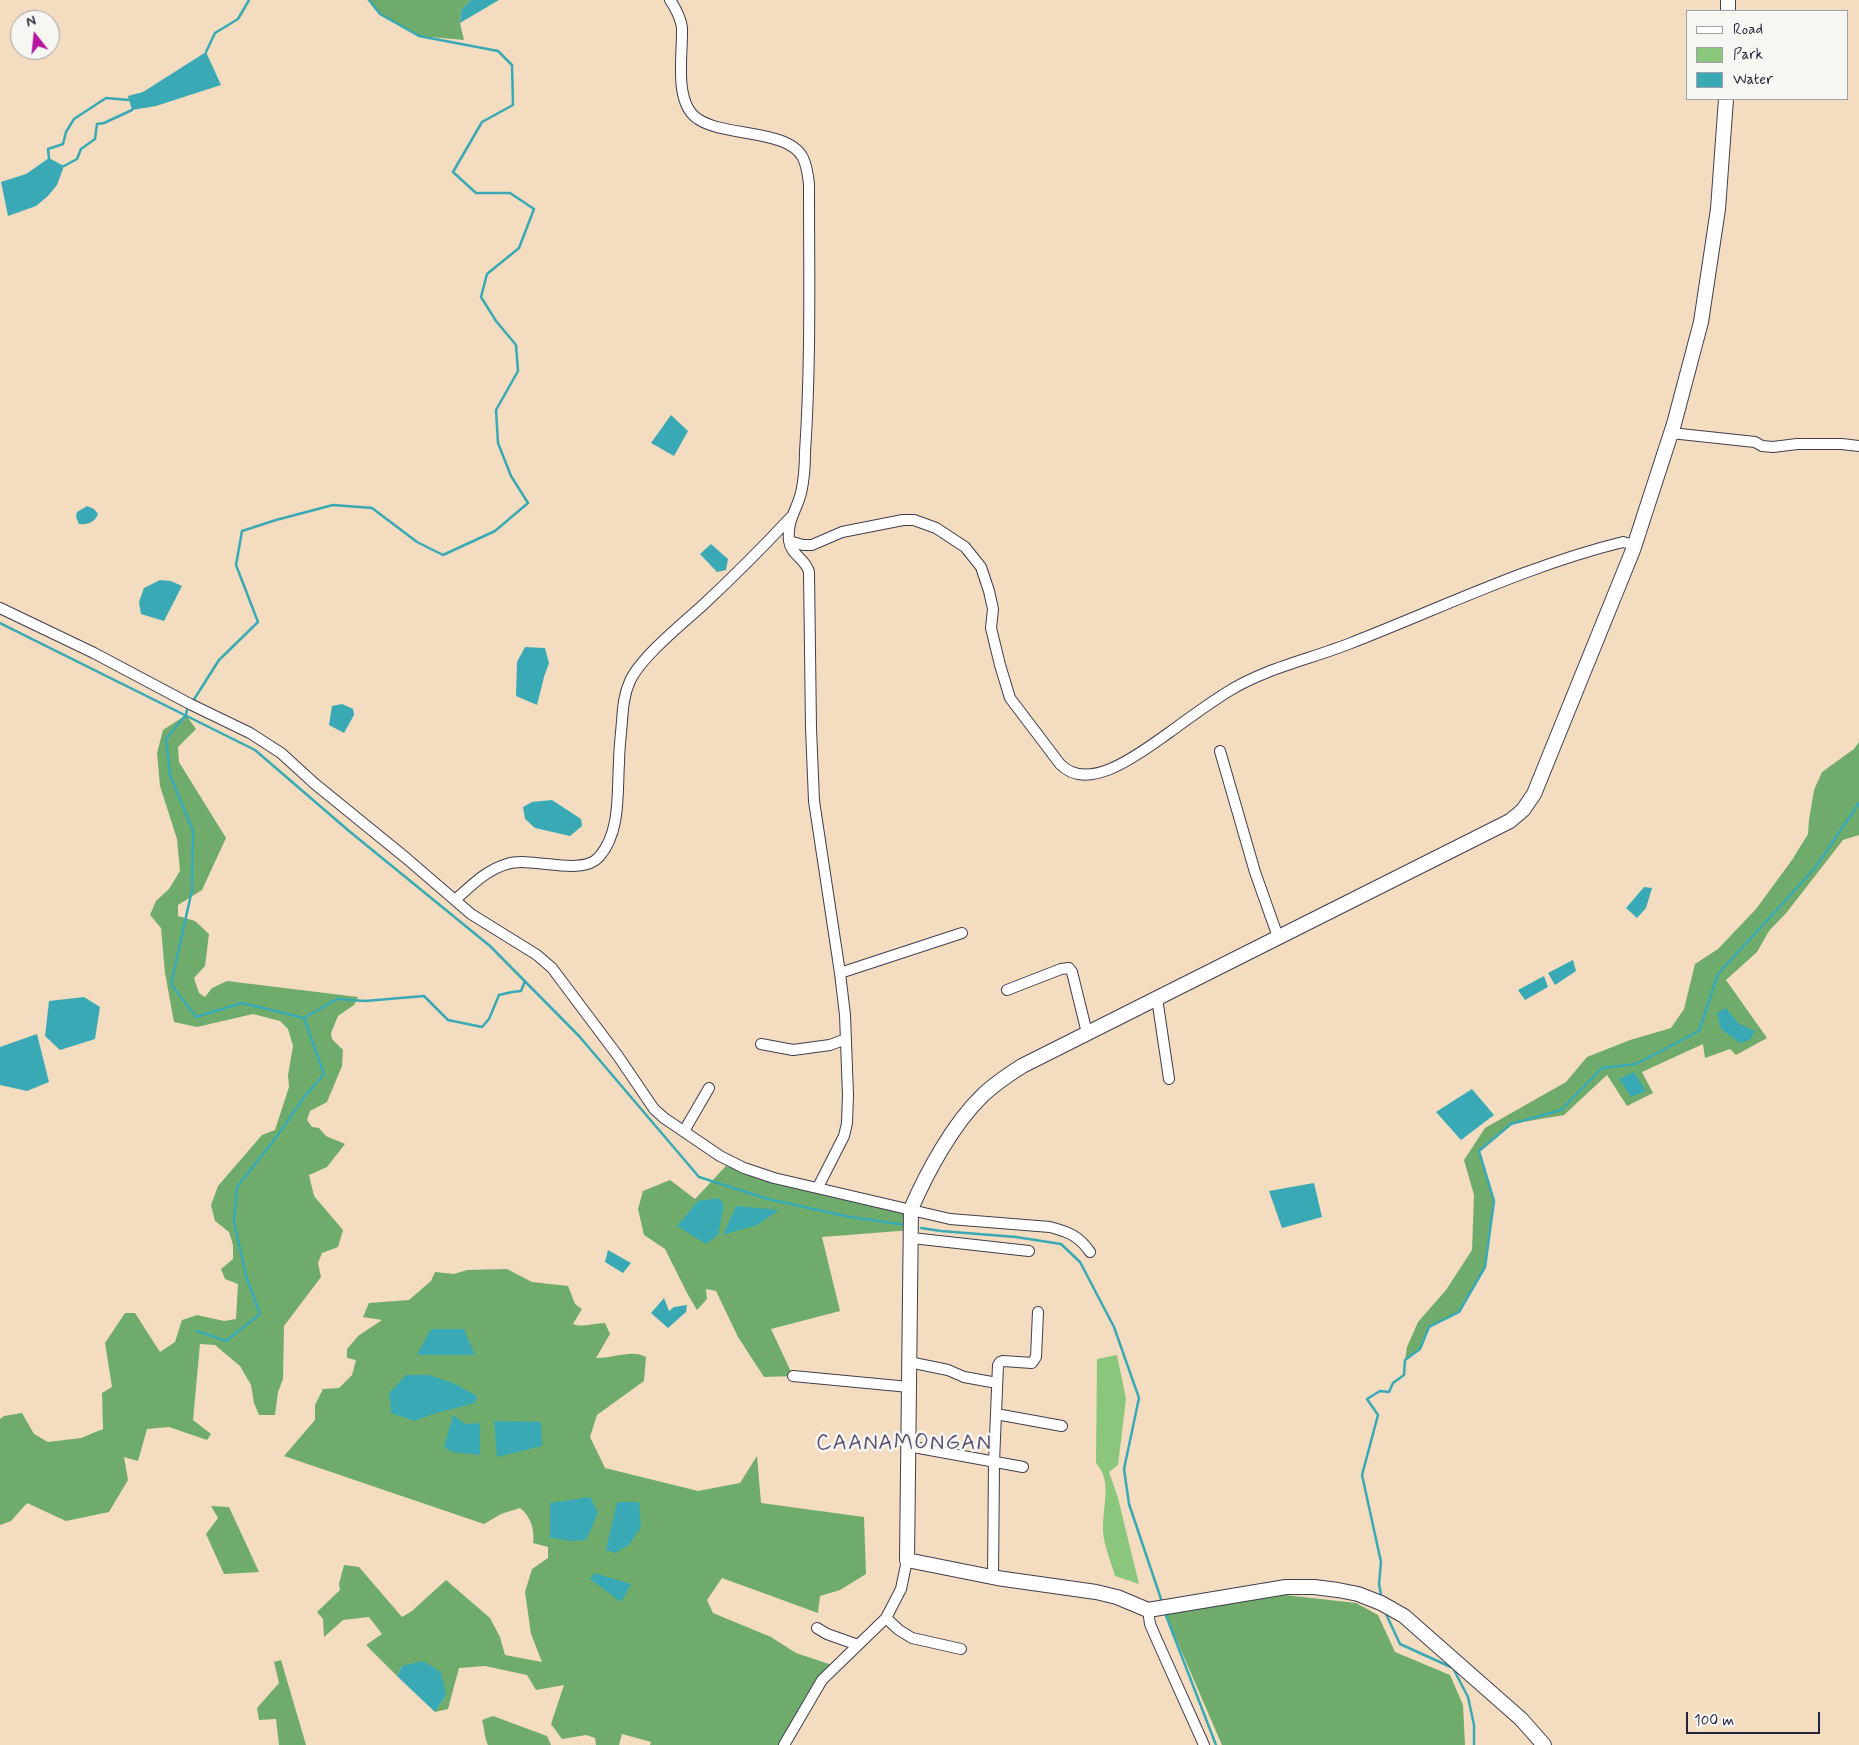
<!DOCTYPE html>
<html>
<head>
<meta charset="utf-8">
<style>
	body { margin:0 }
	#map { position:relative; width:1859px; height:1745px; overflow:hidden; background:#f3dcbf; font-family:Mynerve,sans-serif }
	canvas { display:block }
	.legend { position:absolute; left:1686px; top:10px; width:162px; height:90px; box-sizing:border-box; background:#f6f6f2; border:1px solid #a1a1a9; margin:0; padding:6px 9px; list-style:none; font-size:15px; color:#22223b }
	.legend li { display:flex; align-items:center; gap:10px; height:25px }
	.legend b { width:25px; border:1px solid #a1a1a9 }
	.north { position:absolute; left:10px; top:10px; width:50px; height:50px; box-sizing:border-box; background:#f6f6f2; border:1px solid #a1a1a9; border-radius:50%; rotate:344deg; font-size:14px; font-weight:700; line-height:20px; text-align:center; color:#22223b }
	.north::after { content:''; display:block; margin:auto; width:18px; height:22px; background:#b5179e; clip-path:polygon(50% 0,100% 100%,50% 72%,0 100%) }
	.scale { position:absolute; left:1686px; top:1712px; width:134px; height:22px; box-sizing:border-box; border:2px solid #22223b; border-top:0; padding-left:6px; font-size:15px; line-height:18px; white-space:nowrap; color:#22223b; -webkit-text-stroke:4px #f6f6f2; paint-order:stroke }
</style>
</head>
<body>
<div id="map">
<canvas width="1859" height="1745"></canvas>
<ul class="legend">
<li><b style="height:6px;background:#fff"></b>Road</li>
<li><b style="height:14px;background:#8ac77c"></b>Park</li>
<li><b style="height:14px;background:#39aab5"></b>Water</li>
</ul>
<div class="north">N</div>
<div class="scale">100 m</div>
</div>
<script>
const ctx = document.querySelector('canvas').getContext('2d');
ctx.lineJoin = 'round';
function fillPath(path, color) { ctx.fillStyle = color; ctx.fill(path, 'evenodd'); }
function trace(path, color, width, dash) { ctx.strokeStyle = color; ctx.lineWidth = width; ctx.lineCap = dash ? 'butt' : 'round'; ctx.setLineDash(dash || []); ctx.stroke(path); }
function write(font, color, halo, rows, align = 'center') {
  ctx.font = font + ' Mynerve,sans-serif'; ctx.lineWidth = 5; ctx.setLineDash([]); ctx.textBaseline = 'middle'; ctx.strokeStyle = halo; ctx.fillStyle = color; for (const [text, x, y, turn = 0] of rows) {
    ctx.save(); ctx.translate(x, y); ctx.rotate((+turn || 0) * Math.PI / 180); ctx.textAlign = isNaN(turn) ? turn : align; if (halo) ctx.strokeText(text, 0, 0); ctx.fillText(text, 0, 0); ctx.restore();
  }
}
fillPath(new Path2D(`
	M 1117,1355 L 1126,1399 L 1118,1465 L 1109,1472 L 1118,1498 L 1139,1584 L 1115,1576 C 1111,1562 1104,1545 1103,1531 C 1102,1508 1113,1482 1096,1463 L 1097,1359 Z`), '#8ac77c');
fillPath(new Path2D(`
	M 369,0 L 471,0 L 461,10 L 460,23 L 464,40 L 419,36 L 380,14 Z
	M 186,715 L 196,729 L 178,747 L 179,762 L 226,838 L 202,890 L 178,905 L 178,916 L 195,921 L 209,934 L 205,966 L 194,978 L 199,993 L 205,997 L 212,988 L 227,981 L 358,997 L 354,1005 L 338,1016 L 331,1033 L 332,1039 L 343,1050 L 342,1066 L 327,1102 L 310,1111 L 307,1120 L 312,1127 L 319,1128 L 326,1136 L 345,1144 L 327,1167 L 309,1175 L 314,1196 L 343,1230 L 338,1247 L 322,1253 L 318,1263 L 321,1277 L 284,1326 L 283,1379 L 278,1392 L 275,1415 L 259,1415 L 254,1403 L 251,1385 L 240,1366 L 215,1345 L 200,1344 L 193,1420 L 211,1434 L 207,1440 L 169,1427 L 147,1429 L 138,1461 L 124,1457 L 128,1480 L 109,1512 L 66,1521 L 27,1503 L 11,1521 L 0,1525 L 0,1419 L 4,1416 L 22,1413 L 34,1434 L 48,1442 L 81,1438 L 103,1429 L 102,1393 L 112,1387 L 105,1343 L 125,1313 L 135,1313 L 160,1352 L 175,1342 L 182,1320 L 197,1315 L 224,1321 L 236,1319 L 238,1284 L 225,1279 L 221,1269 L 233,1259 L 233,1245 L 229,1232 L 215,1221 L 211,1205 L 218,1186 L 262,1135 L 275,1130 L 289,1087 L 288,1075 L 293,1046 L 288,1029 L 280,1021 L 253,1014 L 197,1027 L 174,1022 L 165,973 L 161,928 L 150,915 L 156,901 L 169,889 L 180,871 L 177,839 L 160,786 L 157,753 L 163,730 Z
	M 1859,742 L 1859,835 L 1843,840 L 1787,912 L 1769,931 L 1757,952 L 1726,980 L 1767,1038 L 1736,1055 L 1730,1049 L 1705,1058 L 1703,1044 L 1642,1072 L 1653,1093 L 1627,1106 L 1607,1075 L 1564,1115 L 1511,1124 L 1480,1151 L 1494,1201 L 1485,1267 L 1459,1312 L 1429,1327 L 1420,1349 L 1405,1360 L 1407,1347 L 1418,1322 L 1446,1290 L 1472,1250 L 1474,1195 L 1464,1160 L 1485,1128 L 1566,1082 L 1587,1057 L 1630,1040 L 1671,1028 L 1684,1009 L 1695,964 L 1718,949 L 1756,909 L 1792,860 L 1808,834 L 1809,820 L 1814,790 L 1822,772 L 1854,749 Z
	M 726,1166 L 911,1209 L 912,1230 L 822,1237 L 840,1311 L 771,1329 L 793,1376 L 764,1377 L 738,1337 L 716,1291 L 706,1289 L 707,1299 L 697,1310 L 687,1293 L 665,1249 L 644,1235 L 638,1209 L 643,1191 L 670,1180 L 695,1199 Z
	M 507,1269 L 532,1282 L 568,1286 L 575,1304 L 582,1309 L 573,1324 C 583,1328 593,1323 605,1323 L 610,1334 L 596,1358 C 613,1359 631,1349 646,1357 L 644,1381 L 597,1415 L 590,1437 L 605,1468 L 698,1491 L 740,1483 L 757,1456 L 761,1503 L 864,1517 L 866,1574 L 840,1590 L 820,1596 L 818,1613 L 722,1578 L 707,1600 L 713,1613 L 771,1637 L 796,1653 L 835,1666 L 784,1745 L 650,1745 L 651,1742 L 622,1734 L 619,1745 L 596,1745 L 595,1738 L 586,1735 L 562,1739 L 551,1724 L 564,1685 L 536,1690 L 527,1675 L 485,1666 L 459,1668 L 448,1709 L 435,1712 L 446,1695 L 402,1666 L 397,1676 L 366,1645 L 382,1634 L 369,1617 L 343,1620 L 324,1637 L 323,1619 L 317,1612 L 340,1590 L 339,1584 L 344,1565 L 359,1567 L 402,1617 L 412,1611 L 446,1580 L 490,1618 L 500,1637 L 505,1655 L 542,1662 L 531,1634 L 525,1592 L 532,1569 L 548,1558 L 548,1547 L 533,1543 C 535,1531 531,1516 520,1508 L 501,1514 L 484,1524 L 284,1456 L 315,1420 L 315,1405 L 323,1389 L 339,1388 L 352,1375 L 356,1360 L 347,1358 L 347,1349 L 358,1336 L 382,1320 L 363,1317 L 369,1303 L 409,1300 L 431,1281 L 435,1272 L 454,1274 L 467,1270 Z
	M 211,1506 L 229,1507 L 259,1572 L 224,1574 L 206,1534 L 218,1518 Z
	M 1285,1595 L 1356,1603 L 1378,1615 L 1395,1652 L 1450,1675 L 1463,1705 L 1465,1745 L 1222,1745 L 1165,1613 Z
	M 281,1660 L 306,1745 L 279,1745 L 276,1719 L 259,1720 L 257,1708 L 279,1683 L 274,1662 Z
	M 493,1716 L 547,1736 L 551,1745 L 488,1745 C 484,1737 485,1729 482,1720 Z`), '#6fac6c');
fillPath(new Path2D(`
	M 471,0 L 499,0 L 460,23 L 461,10 Z
	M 206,52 L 221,85 L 156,106 L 132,110 L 128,96 L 143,92 Z
	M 49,158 L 64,166 L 57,185 L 48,196 L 36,206 L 8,216 L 1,182 L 26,174 Z
	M 671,415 L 688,431 L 674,456 L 651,443 Z
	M 87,506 L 94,509 L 98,514 C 95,522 88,525 79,524 L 76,517 L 77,512 Z
	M 711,544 L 728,559 L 726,570 L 717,572 L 700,554 Z
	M 160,580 L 171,581 L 182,586 L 164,621 L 141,614 L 139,602 L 144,588 Z
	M 525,647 L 545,648 L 549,663 L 544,677 L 537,705 L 516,696 L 517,662 Z
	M 342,704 L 353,709 L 354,715 L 344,733 L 329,725 L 332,706 Z
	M 552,800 L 581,819 L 582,826 L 570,836 L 535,828 L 525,819 L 523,807 L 532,802 Z
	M 1644,887 L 1652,888 L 1646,908 L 1637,918 L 1626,908 Z
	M 1573,960 L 1576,971 L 1555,985 L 1548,973 Z
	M 1544,976 L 1548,987 L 1525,1000 L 1518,990 Z
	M 84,997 L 100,1007 L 95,1039 L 60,1050 L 45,1036 L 49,1001 Z
	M 1726,1008 L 1739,1024 L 1755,1031 L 1750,1040 L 1740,1043 L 1721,1029 L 1717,1013 Z
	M 37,1034 L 49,1082 L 27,1091 L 0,1085 L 0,1047 Z
	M 1634,1072 L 1646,1091 L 1631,1097 L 1619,1079 Z
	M 1472,1089 L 1494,1115 L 1461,1140 L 1436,1112 Z
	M 1314,1183 L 1322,1217 L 1282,1228 L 1269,1191 Z
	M 719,1198 L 724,1205 L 718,1235 L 706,1244 L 677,1226 L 698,1201 Z
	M 736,1206 L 779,1210 L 757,1225 L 723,1235 Z
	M 608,1250 L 631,1263 L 623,1273 L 605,1262 Z
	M 664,1298 L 669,1311 L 674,1307 L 687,1305 L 686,1312 L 668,1328 L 651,1313 Z
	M 431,1329 L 464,1329 L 475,1355 L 417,1355 Z
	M 406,1375 L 429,1375 L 453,1383 L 477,1396 L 475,1403 L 433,1414 L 414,1421 L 391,1413 L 389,1393 Z
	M 453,1415 L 465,1424 L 480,1423 L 480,1455 L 452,1452 L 444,1447 Z
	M 494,1421 L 541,1422 L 542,1446 L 497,1457 Z
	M 590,1497 L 598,1513 L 586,1540 L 573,1541 L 550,1538 L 550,1503 Z
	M 617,1502 L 639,1502 L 641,1527 L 629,1545 L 615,1553 L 606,1550 Z
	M 594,1573 L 631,1584 L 621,1602 L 590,1579 Z
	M 423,1661 L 441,1672 L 446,1695 L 435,1712 L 397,1676 L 402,1666 Z`), '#39aab5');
trace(new Path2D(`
	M 206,52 L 215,33 L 238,19 L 249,0
	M 49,158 L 48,149 L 63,144 L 66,132 L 74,119 L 106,98 L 129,100
	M 64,166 L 77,159 L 81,149 L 95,139 L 97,124 L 104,123 L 132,110
	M 0,623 L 255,750 L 349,831 L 490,946 L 579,1036 L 699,1177 L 768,1199 L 850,1217 L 906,1225
	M 193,701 L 219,660 L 258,622 L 236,565 L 242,531 L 276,520 L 333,505 L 372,508 L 417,542 L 443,555 L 495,531 L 528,503 L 511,476 L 498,443 L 496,410 L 518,371 L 516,345 L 496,321 L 481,297 L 487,274 L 519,248 L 534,209 L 510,193 L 476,193 L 453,172 L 482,122 L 513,105 L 512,65 L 498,51 L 419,36 L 380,14 L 369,0
	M 187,710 L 186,715 L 166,739 L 170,775 L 193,831 L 192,890 L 171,984 L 196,1017 L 242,1003 L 304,1018 L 324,1074 L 305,1096 L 278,1135 L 237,1187 L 234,1222 L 247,1279 L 260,1314 L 226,1341 L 197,1331
	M 304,1018 L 337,999 L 365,1001 L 424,996 L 448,1020 L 482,1027 L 489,1019 L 499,995 L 512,992 L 521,991 L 525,981
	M 921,1228 L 941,1231 L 1016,1237 L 1061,1244 L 1080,1262 L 1114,1327 L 1139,1398 L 1124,1469 L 1129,1504 L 1161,1599
	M 1381,1595 L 1379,1584 L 1381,1562 L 1362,1475 L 1378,1415 L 1367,1399 L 1380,1391 L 1389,1392 L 1393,1383 L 1404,1375 L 1405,1360 L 1420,1349 L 1429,1327 L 1459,1312 L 1485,1267 L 1494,1201 L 1479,1151 L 1511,1124 L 1561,1110 L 1602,1068 L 1636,1064 L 1699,1031 L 1718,974 L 1815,868 L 1859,803
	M 1165,1613 L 1216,1745
	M 1386,1614 L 1400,1644 L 1453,1668 L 1468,1697 L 1474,1725 L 1474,1745`), '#39aab5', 2.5);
const street = new Path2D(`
	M 670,0 C 675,7 681,19 682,28 C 683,53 673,103 698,119 C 724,137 789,129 803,158 C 807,166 808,175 809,184 C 809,273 811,363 805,452 C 805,466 804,480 801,493 C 796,512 787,520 789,541 C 791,555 806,559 809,572 L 811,728 L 814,801 L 840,973 L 845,1015 L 848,1095 L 847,1123 L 844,1136 L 818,1187
	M 1671,433 L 1755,442 L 1762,446 L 1773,447 L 1797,444 L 1842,444 L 1859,446
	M 789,541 L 803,545 L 812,545 L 842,532 L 903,520 L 914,520 L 936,528 L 965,547 L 981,567 L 989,591 L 993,609 L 991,628 L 1000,665 L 1010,698 L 1060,764 C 1089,795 1144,750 1170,732 C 1189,718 1208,704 1229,691 C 1266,668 1311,659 1351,643 C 1441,608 1529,565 1623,542 L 1634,545
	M 0,608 L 94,653 L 190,704 L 250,733 L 281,753 L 315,784 L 406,858 L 471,914 L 537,955 L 552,968 L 618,1056 L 654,1109 L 664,1118 L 720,1156 L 744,1168 L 774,1178 L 950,1219 L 1050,1227 C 1069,1232 1079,1236 1090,1252
	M 1220,751 L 1255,872 L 1278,937
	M 455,900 C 471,886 486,870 507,864 C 532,856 581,877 599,857 C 621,832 617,793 619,763 C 619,749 621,735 622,721 C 623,707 624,694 630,681 C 641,657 683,623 703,605 C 733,577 763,547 791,517
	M 840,973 L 962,933
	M 1007,990 L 1061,969 L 1069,968 L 1072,972 L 1087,1033
	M 1157,998 L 1169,1079
	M 761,1044 L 793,1050 L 830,1045 L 846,1039
	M 684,1131 L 709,1088
	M 912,1238 L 1029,1251
	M 909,1362 L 948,1370 L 964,1377 L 997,1383
	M 793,1376 L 909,1387
	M 996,1414 L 1062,1426
	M 908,1446 L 1023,1467
	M 993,1578 L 994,1462 L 998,1365 L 1000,1362 L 1003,1361 L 1032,1363 L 1036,1357 L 1038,1312
	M 1148,1610 L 1150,1624 L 1156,1638 L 1204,1745
	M 886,1618 L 899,1630 L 912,1638 L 961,1649
	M 817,1628 L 827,1634 L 858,1645
	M 784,1745 L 822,1680 L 886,1618 L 901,1589 L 907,1560`);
const secondary = new Path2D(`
	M 1728,11 L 1728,0
	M 1544,1745 L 1521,1719 L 1404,1616 L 1381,1603 L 1358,1594 L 1338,1590 L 1314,1587 L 1286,1587 L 1148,1610 L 1117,1597 L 1096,1592 L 997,1578 L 907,1560 L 911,1209 C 927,1172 953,1124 982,1096 C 994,1084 1008,1075 1022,1066 L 1510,821 L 1523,810 L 1534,794 L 1633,550 L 1674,424 L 1701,322 L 1718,209 L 1726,99`);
trace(street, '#413e4f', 12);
trace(secondary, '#413e4f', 16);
trace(street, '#fff', 10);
trace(secondary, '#fff', 14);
ctx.letterSpacing = '1px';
write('22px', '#5b4d70', '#f6f6f2', [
	["CAANAMONGAN",904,1444]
]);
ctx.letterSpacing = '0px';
</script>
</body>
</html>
